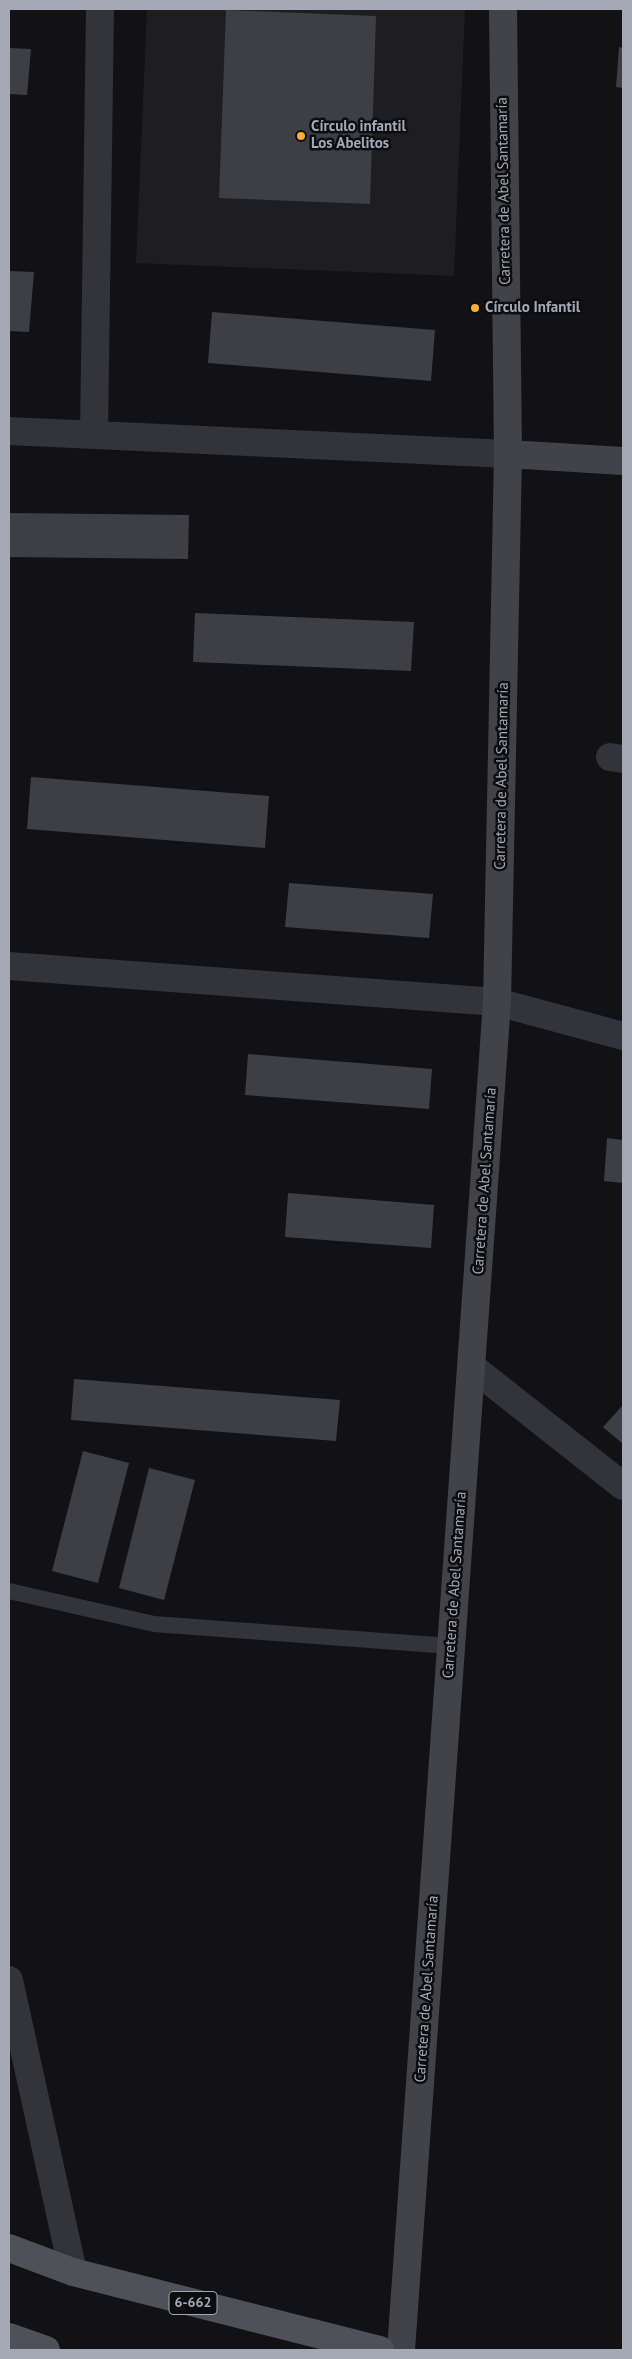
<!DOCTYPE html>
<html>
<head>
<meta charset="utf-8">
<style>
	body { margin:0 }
	#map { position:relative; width:632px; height:2359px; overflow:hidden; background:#121214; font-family:"PT Sans",sans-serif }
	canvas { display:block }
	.frame { position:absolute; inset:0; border:10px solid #a4a9b5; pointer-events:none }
</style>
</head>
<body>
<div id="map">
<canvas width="632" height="2359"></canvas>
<div class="frame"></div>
</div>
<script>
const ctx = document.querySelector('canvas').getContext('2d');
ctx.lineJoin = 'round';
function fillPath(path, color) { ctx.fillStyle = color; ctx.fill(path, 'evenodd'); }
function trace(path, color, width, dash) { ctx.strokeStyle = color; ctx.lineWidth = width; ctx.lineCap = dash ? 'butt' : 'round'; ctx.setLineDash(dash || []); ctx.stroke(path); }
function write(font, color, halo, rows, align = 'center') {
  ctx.font = font + ' "PT Sans",sans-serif'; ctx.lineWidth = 5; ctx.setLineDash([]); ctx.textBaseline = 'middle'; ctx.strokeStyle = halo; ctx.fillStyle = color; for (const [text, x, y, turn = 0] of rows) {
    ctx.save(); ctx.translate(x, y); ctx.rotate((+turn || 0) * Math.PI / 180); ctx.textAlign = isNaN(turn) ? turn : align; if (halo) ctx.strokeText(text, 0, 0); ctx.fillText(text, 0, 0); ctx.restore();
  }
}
fillPath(new Path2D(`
	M 147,9 L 465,9 L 454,276 L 136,263 Z`), '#1e1e21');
fillPath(new Path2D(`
	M 226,10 L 376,16 L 370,204 L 219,198 Z
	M 619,47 L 623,48 L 623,88 L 616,87 Z
	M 9,48 L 31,49 L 27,95 L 9,94 Z
	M 9,271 L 34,272 L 29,332 L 9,331 Z
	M 212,312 L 435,330 L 431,381 L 208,363 Z
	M 9,513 L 189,515 L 188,559 L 9,557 Z
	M 195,613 L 414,622 L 411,671 L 193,662 Z
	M 31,777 L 269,796 L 265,848 L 27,829 Z
	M 289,883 L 433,894 L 429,938 L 285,927 Z
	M 248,1054 L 432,1069 L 429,1109 L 245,1095 Z
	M 607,1138 L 623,1140 L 623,1183 L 604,1181 Z
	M 288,1193 L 434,1205 L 431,1248 L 285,1237 Z
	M 74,1379 L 340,1400 L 336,1441 L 71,1420 Z
	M 623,1405 L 623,1444 L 603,1427 Z
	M 83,1451 L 129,1463 L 98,1583 L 52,1571 Z
	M 149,1468 L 195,1480 L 164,1600 L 119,1588 Z`), '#3e3f44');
trace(new Path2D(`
	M 9,1591 L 154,1624 L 450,1646`), '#333439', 16);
trace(new Path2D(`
	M 9,431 L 508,454
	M 94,433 L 100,9
	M 610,757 L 623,759
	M 9,966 L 497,1002 L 623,1036
	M 472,1367 L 623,1486
	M 9,1980 L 73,2272`), '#333439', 28);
trace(new Path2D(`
	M 508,454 L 623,461
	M 401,2350 L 497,1002 L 508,454 L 503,9`), '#414349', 28);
trace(new Path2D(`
	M 9,2248 L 73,2272 L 380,2350
	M 9,2337 L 46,2350`), '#4f5158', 28);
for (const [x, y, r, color] of [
	[301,136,5,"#f3b32b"],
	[475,308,5,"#f3b32b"]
]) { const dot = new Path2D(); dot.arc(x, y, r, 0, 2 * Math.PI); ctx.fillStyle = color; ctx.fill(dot); trace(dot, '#0d0d0f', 2); }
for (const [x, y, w] of [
	[193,2303,48]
]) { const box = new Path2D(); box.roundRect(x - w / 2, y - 11.5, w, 23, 4); ctx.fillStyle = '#0d0d0f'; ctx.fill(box); trace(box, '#a4a9b5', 1); }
write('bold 14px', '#a4a9b5', null, [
	["6-662",193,2303]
]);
write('bold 15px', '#a4a9b5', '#0d0d0f', [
	["Círculo infantil",311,127],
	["Los Abelitos",311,144],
	["Círculo Infantil",485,308]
], 'left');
write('15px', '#a4a9b5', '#0d0d0f', [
	["Carretera de Abel Santamaría",504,191,-91],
	["Carretera de Abel Santamaría",502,776,-89],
	["Carretera de Abel Santamaría",485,1181,-86],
	["Carretera de Abel Santamaría",455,1585,-86],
	["Carretera de Abel Santamaría",427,1989,-86]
]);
</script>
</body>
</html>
